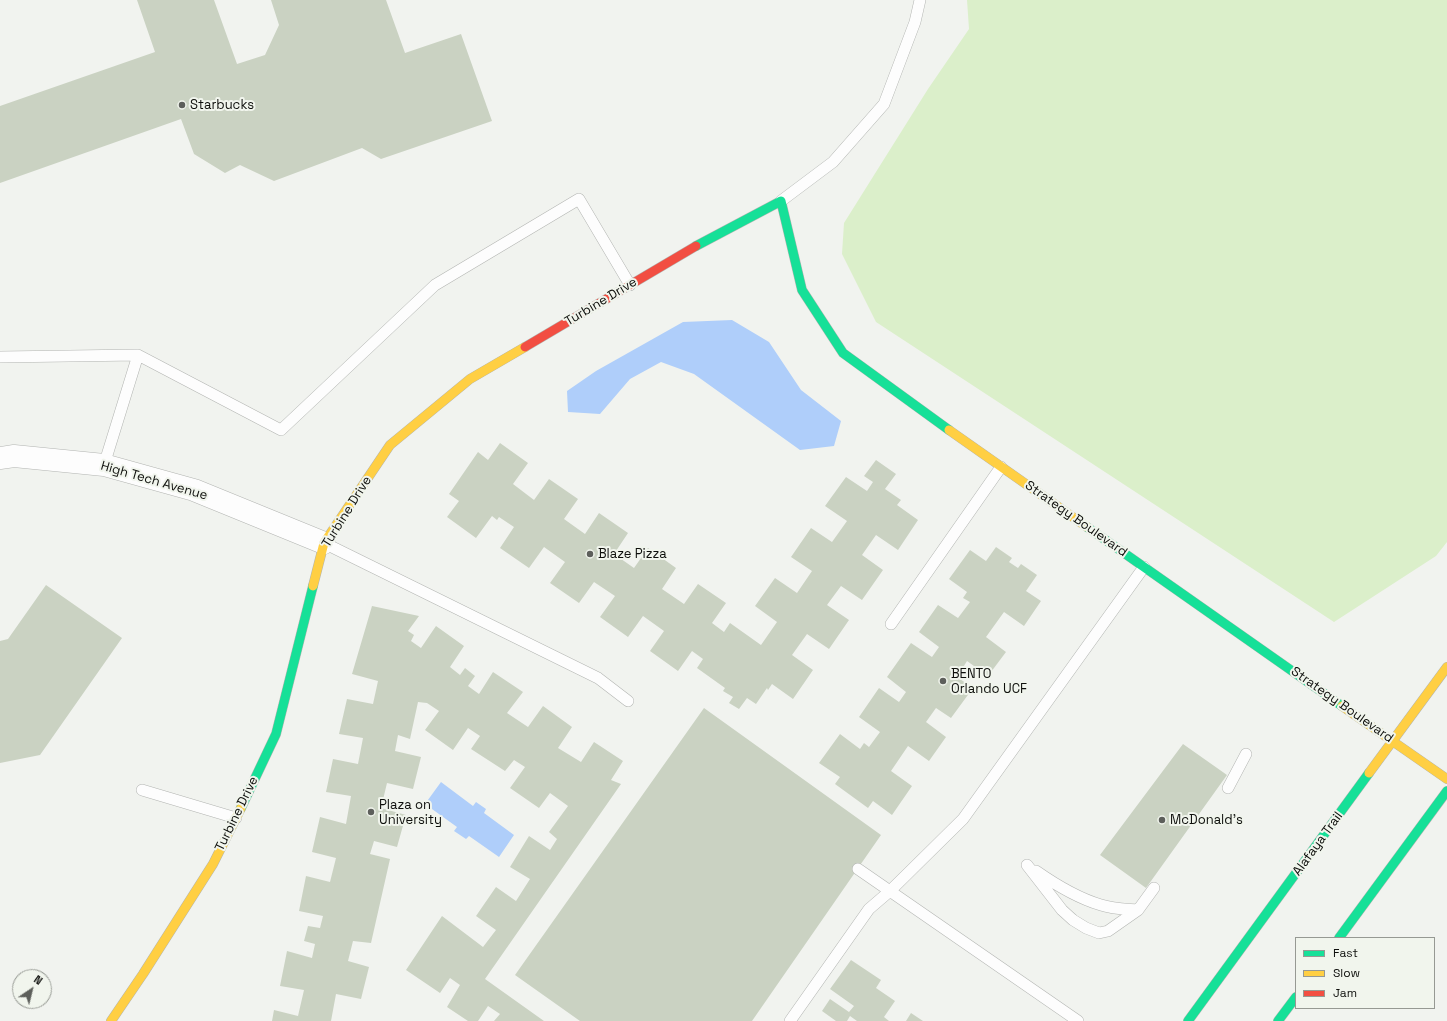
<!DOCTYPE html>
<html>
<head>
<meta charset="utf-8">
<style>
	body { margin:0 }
	#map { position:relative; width:1447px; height:1021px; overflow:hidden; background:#f1f3ef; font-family:"Space Grotesk",sans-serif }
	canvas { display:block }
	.legend { position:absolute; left:1295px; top:937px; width:140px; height:72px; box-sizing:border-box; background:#f1f5ed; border:1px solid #969993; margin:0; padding:5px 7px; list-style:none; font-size:12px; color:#0e0f0c }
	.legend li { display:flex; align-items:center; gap:8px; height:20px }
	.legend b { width:20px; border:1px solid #969993 }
	.north { position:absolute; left:12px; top:969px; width:40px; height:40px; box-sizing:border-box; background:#f1f5ed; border:1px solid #969993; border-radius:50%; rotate:35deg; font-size:11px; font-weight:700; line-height:16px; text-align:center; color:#0e0f0c }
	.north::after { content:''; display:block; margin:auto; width:14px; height:18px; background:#5d5f5b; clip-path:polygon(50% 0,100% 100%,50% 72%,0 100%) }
</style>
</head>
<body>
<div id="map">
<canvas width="1447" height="1021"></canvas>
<ul class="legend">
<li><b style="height:5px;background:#16e098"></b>Fast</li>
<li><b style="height:5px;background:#ffcf43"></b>Slow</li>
<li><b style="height:5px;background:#f24e42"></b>Jam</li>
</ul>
<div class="north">N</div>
</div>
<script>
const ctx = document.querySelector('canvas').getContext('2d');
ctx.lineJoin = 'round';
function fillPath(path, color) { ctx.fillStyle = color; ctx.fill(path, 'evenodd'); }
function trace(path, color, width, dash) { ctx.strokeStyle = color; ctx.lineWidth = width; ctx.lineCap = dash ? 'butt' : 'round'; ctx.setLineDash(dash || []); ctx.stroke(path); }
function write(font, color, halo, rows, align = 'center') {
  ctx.font = font + ' "Space Grotesk",sans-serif'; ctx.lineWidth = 4; ctx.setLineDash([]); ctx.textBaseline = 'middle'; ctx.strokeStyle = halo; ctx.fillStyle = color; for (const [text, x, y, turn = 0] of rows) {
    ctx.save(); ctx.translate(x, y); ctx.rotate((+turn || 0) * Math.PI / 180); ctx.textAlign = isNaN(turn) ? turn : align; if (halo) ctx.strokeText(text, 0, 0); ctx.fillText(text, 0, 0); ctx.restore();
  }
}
fillPath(new Path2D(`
	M 967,0 L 1447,0 L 1447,542 L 1436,556 L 1334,622 L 876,322 L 842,254 L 844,223 L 928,89 L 969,29 Z`), '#dbefca');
fillPath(new Path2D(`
	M 732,320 L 769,342 L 801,390 L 841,421 L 834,446 L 800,450 L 694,374 L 661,362 L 630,379 L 600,414 L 568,412 L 567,391 L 596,371 L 683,322 Z
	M 441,782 L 473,806 L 476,802 L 486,809 L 484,813 L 514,835 L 499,857 L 469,836 L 466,839 L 454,831 L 457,827 L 425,804 Z`), '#afcefa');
fillPath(new Path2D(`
	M 137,0 L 214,0 L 237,64 L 265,55 L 279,25 L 271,0 L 386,0 L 405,53 L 461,34 L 492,121 L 381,159 L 362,148 L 274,181 L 240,165 L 225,173 L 194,154 L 181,119 L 0,183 L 0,106 L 155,52 Z
	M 500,443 L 528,463 L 513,484 L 534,500 L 549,479 L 578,499 L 564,519 L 585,534 L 599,513 L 628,533 L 614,554 L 634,568 L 648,548 L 676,568 L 662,589 L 684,604 L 698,584 L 726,603 L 712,623 L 724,632 L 730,623 L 761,645 L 777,622 L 755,606 L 775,578 L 797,593 L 812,571 L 791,557 L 811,528 L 832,542 L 847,521 L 825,506 L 846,477 L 867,491 L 873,482 L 864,476 L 876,460 L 896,474 L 885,489 L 901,500 L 897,505 L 918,520 L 898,550 L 876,535 L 862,555 L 883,570 L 862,600 L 841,586 L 827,605 L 849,620 L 829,649 L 807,634 L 792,655 L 813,670 L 793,699 L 772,684 L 768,690 L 767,688 L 756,704 L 747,698 L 739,709 L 729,703 L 733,697 L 723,691 L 725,688 L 697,668 L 703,659 L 692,651 L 678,671 L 650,651 L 664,631 L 643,616 L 628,637 L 600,617 L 615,596 L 594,582 L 579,603 L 550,583 L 565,562 L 544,547 L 529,568 L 500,548 L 514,527 L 499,517 L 497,520 L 492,516 L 476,538 L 447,517 L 459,501 L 449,494 L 478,452 L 488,460 Z
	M 996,547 L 1012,558 L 1009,562 L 1018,568 L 1021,564 L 1037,575 L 1026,591 L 1041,601 L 1024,626 L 1004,612 L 986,637 L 1006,652 L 988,676 L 967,661 L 957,677 L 973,688 L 951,718 L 936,708 L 926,722 L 946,737 L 929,761 L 908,746 L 891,771 L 912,786 L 892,815 L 873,801 L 868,808 L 835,784 L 840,777 L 819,763 L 840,734 L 860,749 L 864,743 L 869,747 L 880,732 L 859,717 L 879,688 L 899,702 L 906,692 L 887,677 L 911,643 L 932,657 L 939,647 L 919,632 L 938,605 L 958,618 L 970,602 L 963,598 L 967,592 L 949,579 L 970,550 L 986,561 Z
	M 46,585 L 122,638 L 40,755 L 0,763 L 0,641 L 8,639 Z
	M 372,606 L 419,616 L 408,631 L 414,635 L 411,641 L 421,648 L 436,626 L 464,646 L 450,667 L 460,675 L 465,668 L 475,676 L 468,686 L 479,694 L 493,672 L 523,692 L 507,713 L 528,727 L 543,706 L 572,727 L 558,748 L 581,762 L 594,742 L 623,761 L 611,780 L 621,784 L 485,979 L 544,1021 L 494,1021 L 500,1014 L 488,1006 L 478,1021 L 468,1021 L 447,1007 L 460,985 L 450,978 L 440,993 L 406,970 L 442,916 L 483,947 L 496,930 L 476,916 L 496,887 L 516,901 L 530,879 L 510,867 L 529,836 L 550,850 L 557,839 L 549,832 L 568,806 L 550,793 L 539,808 L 510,788 L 525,767 L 514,760 L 505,771 L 471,749 L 480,736 L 468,728 L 453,750 L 425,730 L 439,711 L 427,703 L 418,702 L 410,739 L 398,735 L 395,751 L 421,757 L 413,789 L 387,783 L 381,808 L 406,815 L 397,847 L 374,841 L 370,854 L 390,859 L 371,943 L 353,941 L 348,961 L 369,967 L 361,999 L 336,994 L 331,1021 L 272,1021 L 274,1010 L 298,1016 L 304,990 L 280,986 L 287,951 L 312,958 L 315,944 L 304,941 L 308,926 L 320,928 L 323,916 L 299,911 L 306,876 L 330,882 L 336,858 L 312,852 L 320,817 L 346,824 L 351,796 L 326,792 L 333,759 L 358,764 L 363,738 L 339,734 L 347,699 L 373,704 L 378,681 L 352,674 Z
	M 704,708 L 881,835 L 752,1021 L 580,1021 L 515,975 Z
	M 1183,744 L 1227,775 L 1146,888 L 1100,855 Z
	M 851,960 L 881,980 L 876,988 L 895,1001 L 884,1017 L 889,1021 L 857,1021 L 850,1016 L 847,1021 L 836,1021 L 822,1011 L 830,999 L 849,1012 L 854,1006 L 830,989 Z
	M 911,1013 L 923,1021 L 906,1021 Z`), '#cad2c2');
const lane = new Path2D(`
	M 781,201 L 833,162 L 884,104 L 915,22 L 920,0
	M 0,357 L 138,355 L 281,430 L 435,285 L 579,199 L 630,285
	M 104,465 L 138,355
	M 324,543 L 598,678 L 628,701
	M 891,624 L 1001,467
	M 1228,788 L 1246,754
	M 142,790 L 236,818
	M 1027,865 L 1062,910 L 1073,920 L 1086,928 L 1099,933 L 1108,931 L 1138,910 L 1154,888
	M 858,869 L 1078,1021
	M 1036,871 C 1056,885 1077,898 1101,905 C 1113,909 1126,909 1138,910
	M 790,1021 L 869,909 L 890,891 L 963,819 L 1144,567`);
const street = new Path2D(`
	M 0,458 L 14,456 L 104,465 L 194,490 L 324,543`);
const fast = new Path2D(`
	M 696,246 L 781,201 L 802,290 L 843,353 L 949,430
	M 1087,527 L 1342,706
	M 241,808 L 276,734 L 313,586
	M 1339,938 L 1447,791
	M 1188,1021 L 1369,773
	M 1278,1021 L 1296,997`);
const slow = new Path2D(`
	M 949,430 L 1087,527
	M 313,586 L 324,543 L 390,445 L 470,379 L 525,347
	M 1342,706 L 1447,779
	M 1369,773 L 1447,667
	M 111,1021 L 143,974 L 213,864 L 241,808`);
const jam = new Path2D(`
	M 525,347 L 696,246`);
trace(lane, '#b2b4b1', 12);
trace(street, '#b2b4b1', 23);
trace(fast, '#b2b4b1', 10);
trace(slow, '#b2b4b1', 10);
trace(jam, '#b2b4b1', 10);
trace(lane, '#fdfdfd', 11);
trace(street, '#fdfdfd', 22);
trace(fast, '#16e098', 9);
trace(slow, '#ffcf43', 9);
trace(jam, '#f24e42', 9);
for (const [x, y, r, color] of [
	[182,105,4,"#5d5f5b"],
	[590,554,4,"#5d5f5b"],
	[943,681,4,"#5d5f5b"],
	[371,812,4,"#5d5f5b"],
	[1162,820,4,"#5d5f5b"]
]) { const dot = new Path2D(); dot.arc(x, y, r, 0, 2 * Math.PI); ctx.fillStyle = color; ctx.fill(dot); trace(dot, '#f1f5ed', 1.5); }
write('13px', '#0e0f0c', '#f1f5ed', [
	["Starbucks",190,105],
	["Blaze Pizza",598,554],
	["BENTO",951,674],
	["Orlando UCF",951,689],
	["Plaza on",379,805],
	["University",379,820],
	["McDonald's",1170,820]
], 'left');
write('13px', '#0e0f0c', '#f1f5ed', [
	["Turbine Drive",601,302,-31],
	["High Tech Avenue",154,481,16],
	["Turbine Drive",347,512,-58],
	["Strategy Boulevard",1076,519,35],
	["Strategy Boulevard",1342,705,35],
	["Turbine Drive",237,814,-64],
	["Alafaya Trail",1318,844,-54]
]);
</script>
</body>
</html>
